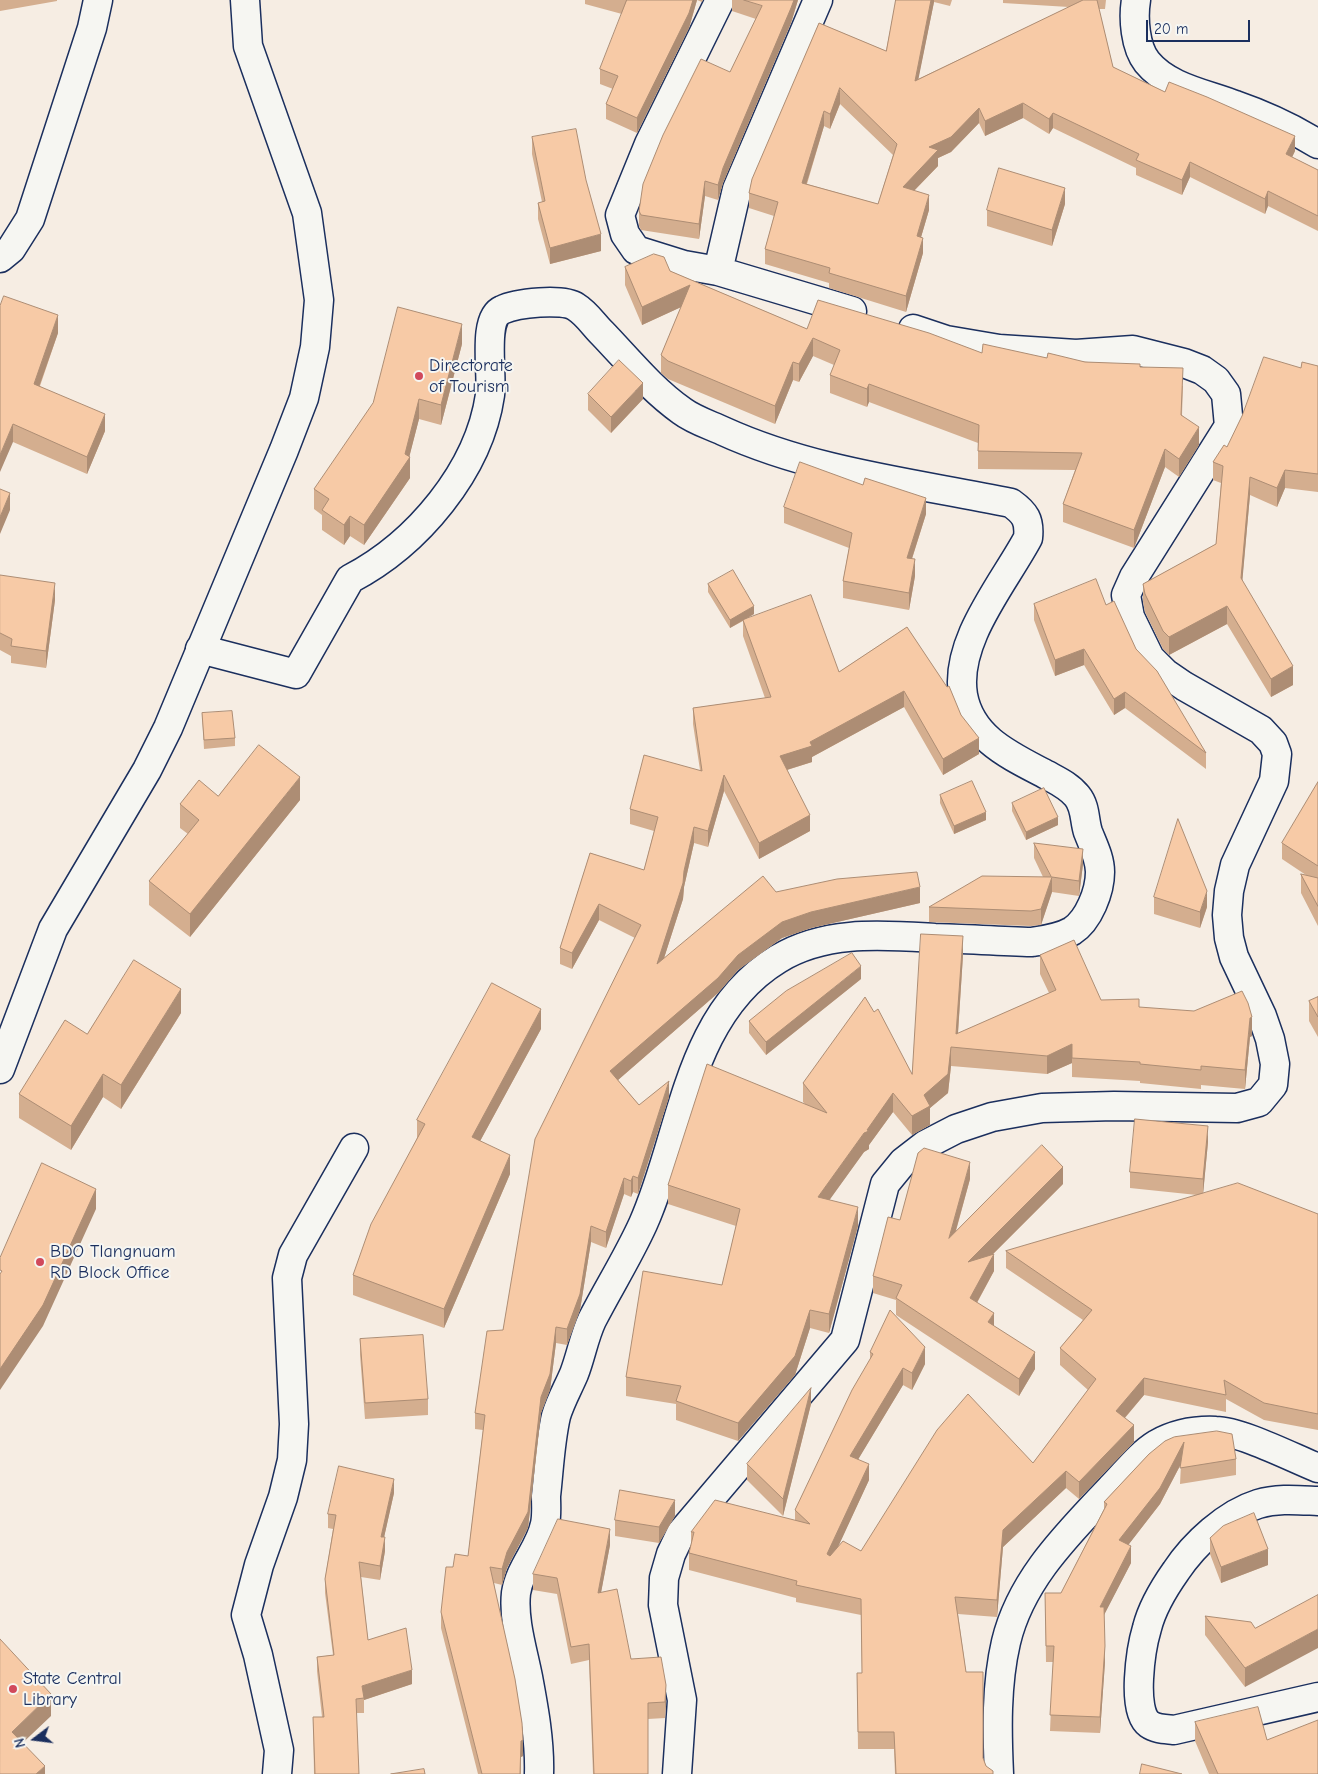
<!DOCTYPE html>
<html>
<head>
<meta charset="utf-8">
<style>
	body { margin:0 }
	#map { position:relative; width:1318px; height:1774px; overflow:hidden; background:#f6ede3; font-family:"Comic Neue",sans-serif }
	canvas { display:block }
	.north { position:absolute; left:10px; top:1714px; width:50px; height:50px; -webkit-text-stroke:4px #f6f6f2; paint-order:stroke; rotate:255deg; font-size:14px; font-weight:700; line-height:20px; text-align:center; color:#1b2f5e }
	.north::after { content:''; display:block; margin:auto; width:18px; height:22px; background:#1b2f5e; clip-path:polygon(50% 0,100% 100%,50% 72%,0 100%) }
	.scale { position:absolute; left:1146px; top:20px; width:104px; height:22px; box-sizing:border-box; border:2px solid #1b2f5e; border-top:0; padding-left:6px; font-size:15px; line-height:18px; white-space:nowrap; color:#1b2f5e; -webkit-text-stroke:4px #f6f6f2; paint-order:stroke }
</style>
</head>
<body>
<div id="map">
<canvas width="1318" height="1774"></canvas>
<div class="north">N</div>
<div class="scale">20 m</div>
</div>
<script>
const ctx = document.querySelector('canvas').getContext('2d');
ctx.lineJoin = 'round';
function trace(path, color, width, dash) { ctx.strokeStyle = color; ctx.lineWidth = width; ctx.lineCap = dash ? 'butt' : 'round'; ctx.setLineDash(dash || []); ctx.stroke(path); }
function fillPath(path, color) { ctx.fillStyle = color; ctx.fill(path, 'evenodd'); }
function write(font, color, halo, rows, align = 'center') {
  ctx.font = font + ' "Comic Neue",sans-serif'; ctx.lineWidth = 4; ctx.setLineDash([]); ctx.textBaseline = 'middle'; ctx.strokeStyle = halo; ctx.fillStyle = color; for (const [text, x, y, turn = 0] of rows) {
    ctx.save(); ctx.translate(x, y); ctx.rotate((+turn || 0) * Math.PI / 180); ctx.textAlign = isNaN(turn) ? turn : align; if (halo) ctx.strokeText(text, 0, 0); ctx.fillText(text, 0, 0); ctx.restore();
  }
}
const minor = new Path2D(`
	M 818,0 L 737,189 L 718,271 L 852,311
	M 1136,0 C 1133,18 1135,47 1147,62 C 1168,88 1207,94 1235,105 C 1264,115 1292,128 1318,144
	M 0,258 L 11,249 L 30,219 L 92,28 L 98,0
	M 718,271 L 684,265 L 636,250 L 625,234 L 620,215 L 649,144 L 720,0
	M 200,649 L 296,674 L 350,579 C 417,544 479,471 490,395 C 493,374 482,319 502,310 C 516,303 563,298 576,307 C 586,313 594,325 602,333 C 628,360 651,389 682,411 C 694,420 710,425 723,431 C 813,472 914,483 1011,503 C 1025,513 1030,520 1028,538 C 1004,583 954,641 963,695 C 971,739 1011,756 1047,775 C 1058,781 1069,786 1077,796 C 1086,807 1084,820 1088,832 C 1093,845 1100,858 1100,872 C 1100,891 1089,920 1072,931 C 1060,938 1045,940 1032,942 C 999,941 967,939 935,938 C 882,935 825,930 778,959 C 686,1015 683,1135 643,1224 C 628,1257 609,1287 592,1320 C 584,1337 581,1356 574,1374 C 568,1388 560,1402 556,1416 C 550,1442 549,1470 546,1496 C 546,1505 547,1515 545,1524 C 540,1549 520,1567 516,1593 C 513,1620 523,1651 528,1677 C 534,1709 540,1742 539,1774
	M 1318,1501 C 1297,1500 1278,1498 1258,1504 C 1226,1514 1194,1544 1176,1571 C 1164,1588 1152,1608 1147,1628 C 1141,1648 1131,1711 1149,1724 C 1156,1729 1166,1729 1174,1730 L 1318,1697
	M 277,1774 L 279,1750 L 258,1655 L 246,1615 L 259,1565 L 283,1497 L 292,1460 L 294,1424 L 287,1278 L 293,1255 L 354,1148
	M 677,1774 L 682,1700 L 663,1605 L 664,1578 L 671,1554 L 681,1533 L 845,1340 L 885,1184 L 903,1162 L 925,1145 L 956,1129 L 992,1117 L 1042,1108 L 1114,1106 L 1237,1108 L 1259,1102 L 1273,1085 L 1275,1064 L 1270,1039 L 1262,1016 L 1234,957 L 1229,938 L 1227,915 L 1229,891 L 1235,865 L 1274,781 L 1277,754 L 1273,743 L 1261,730 L 1184,686 L 1165,673 L 1150,658 L 1130,617 L 1126,595 L 1134,577 L 1229,426 L 1226,394 L 1216,380 L 1202,370 L 1184,363 L 1133,350 L 1076,354 L 999,349 L 946,340 L 913,329
	M 999,1774 C 997,1731 996,1685 1006,1642 C 1021,1579 1068,1534 1111,1488 C 1126,1473 1139,1455 1157,1444 C 1175,1434 1195,1430 1216,1431 C 1240,1431 1293,1458 1318,1468`);
const tertiary = new Path2D(`
	M 0,1069 L 53,929 L 147,770 L 168,728 L 284,450 L 304,398 L 315,347 L 319,300 L 307,213 L 248,46 L 245,0`);
trace(minor, '#1b2f5e', 31);
trace(tertiary, '#1b2f5e', 31);
trace(minor, '#f6f6f2', 28);
trace(tertiary, '#f6f6f2', 28);
fillPath(new Path2D(`
	M 0,0 L 57,0 L 57,1 L 0,11 Z
	M 585,0 L 703,0 L 702,2 L 697,0 L 689,28 L 637,133 L 606,119 L 606,104 L 613,89 L 600,84 L 600,69 L 622,14 L 585,4 Z
	M 732,0 L 798,0 L 791,23 L 723,183 L 718,200 L 705,196 L 699,239 L 641,230 L 639,226 L 639,211 L 730,72 L 756,19 L 732,11 Z
	M 896,0 L 952,0 L 950,6 L 934,2 L 918,79 L 1069,7 L 1003,3 L 1003,0 L 1106,0 L 1105,9 L 1099,9 L 1113,67 L 1165,92 L 1295,151 L 1292,157 L 1318,170 L 1318,231 L 1268,206 L 1265,214 L 1190,177 L 1182,195 L 1136,175 L 1136,168 L 1053,128 L 1049,134 L 1023,118 L 985,136 L 979,123 L 951,152 L 938,158 L 938,166 L 914,191 L 929,210 L 921,237 L 923,253 L 906,312 L 829,288 L 829,283 L 765,264 L 765,249 L 774,216 L 749,208 L 749,193 L 819,23 L 886,51 ZM 840,104 L 893,155 L 878,204 L 807,184 L 824,126 L 830,129 Z
	M 532,137 L 601,251 L 550,264 L 538,219 L 538,203 L 542,202 L 532,154 Z
	M 1065,204 L 1052,246 L 987,226 L 987,210 Z
	M 625,267 L 670,271 L 807,329 L 982,353 L 1047,358 L 1140,367 L 1183,386 L 1182,415 L 1199,445 L 1179,477 L 1165,467 L 1134,548 L 1063,522 L 1063,504 L 1075,470 L 978,469 L 978,443 L 869,402 L 867,407 L 830,393 L 830,375 L 834,365 L 813,356 L 799,382 L 793,380 L 775,424 L 668,379 L 661,373 L 661,355 L 681,307 L 642,325 L 625,285 Z
	M 0,306 L 58,333 L 40,386 L 105,431 L 87,474 L 13,442 Z
	M 462,344 L 441,425 L 419,419 L 409,457 L 410,478 L 364,545 L 350,536 L 344,545 L 322,530 L 322,515 L 314,509 L 314,489 Z
	M 1318,366 L 1318,492 L 1285,488 L 1277,507 L 1250,495 L 1242,581 L 1293,685 L 1271,697 L 1227,624 L 1169,655 L 1163,649 L 1145,612 L 1143,602 L 1143,584 L 1216,544 L 1221,483 L 1213,480 L 1213,462 L 1301,368 Z
	M 588,394 L 643,399 L 611,433 L 588,410 Z
	M 784,507 L 926,514 L 912,559 L 915,576 L 909,610 L 843,598 L 843,581 L 849,548 L 784,523 Z
	M 0,575 L 55,600 L 46,668 L 11,663 L 11,656 L 0,650 Z
	M 708,584 L 754,614 L 746,619 L 839,672 L 907,627 L 961,715 L 979,754 L 943,775 L 904,707 L 812,757 L 812,762 L 787,770 L 810,831 L 759,859 L 724,791 L 708,847 L 694,843 L 684,887 L 683,899 L 664,958 L 776,892 L 920,903 L 811,928 L 782,938 L 738,970 L 718,993 L 618,1080 L 639,1105 L 669,1097 L 638,1194 L 633,1192 L 631,1197 L 624,1194 L 606,1248 L 591,1242 L 580,1310 L 567,1345 L 556,1343 L 550,1390 L 541,1413 L 528,1528 L 507,1568 L 502,1585 L 494,1583 L 523,1756 L 521,1757 L 521,1774 L 478,1774 L 441,1628 L 441,1612 L 453,1567 L 468,1556 L 483,1430 L 475,1429 L 475,1413 L 635,938 L 599,920 L 572,969 L 560,964 L 560,948 L 590,853 L 644,870 L 654,831 L 630,824 L 630,809 L 700,770 L 693,724 L 693,708 L 765,698 L 743,636 L 743,621 L 730,628 L 708,592 Z
	M 1034,604 L 1106,605 L 1206,753 L 1206,769 L 1125,708 L 1114,715 L 1084,665 L 1055,676 L 1034,620 Z
	M 202,713 L 235,738 L 235,746 L 204,749 Z
	M 1318,782 L 1318,926 L 1301,893 L 1301,874 L 1306,875 L 1282,859 L 1282,843 Z
	M 940,795 L 986,820 L 954,834 L 940,803 Z
	M 218,796 L 300,800 L 190,937 L 149,905 L 149,881 L 188,834 L 180,828 L 180,804 Z
	M 1012,803 L 1058,825 L 1026,840 L 1012,811 Z
	M 1034,843 L 1083,864 L 1079,896 L 1052,892 L 1041,925 L 1031,926 L 929,922 L 929,907 L 1043,877 L 1034,858 Z
	M 1154,897 L 1207,907 L 1200,928 L 1154,914 Z
	M 963,955 L 958,1034 L 1049,993 L 1040,974 L 1040,955 L 1101,1000 L 1139,1007 L 1252,1036 L 1250,1037 L 1245,1089 L 1201,1085 L 1201,1089 L 1140,1083 L 1140,1081 L 1072,1077 L 1072,1063 L 1047,1074 L 951,1066 L 948,1093 L 930,1108 L 930,1125 L 912,1135 L 893,1112 L 869,1145 L 869,1149 L 864,1152 L 829,1200 L 858,1226 L 829,1333 L 810,1328 L 795,1375 L 738,1441 L 676,1420 L 676,1404 L 626,1396 L 626,1377 L 722,1285 L 736,1226 L 668,1204 L 668,1185 L 805,1104 L 803,1102 L 803,1083 L 874,1012 L 912,1074 Z
	M 861,979 L 766,1055 L 749,1033 L 749,1021 Z
	M 1318,997 L 1318,1037 L 1309,1021 L 1309,1001 Z
	M 181,1013 L 121,1109 L 103,1097 L 71,1150 L 19,1118 L 19,1094 L 87,1034 Z
	M 541,1029 L 480,1141 L 510,1174 L 444,1328 L 353,1295 L 353,1275 L 417,1138 L 417,1120 Z
	M 1208,1142 L 1203,1193 L 1318,1214 L 1318,1430 L 1264,1420 L 1226,1399 L 1226,1412 L 1144,1395 L 1125,1418 L 1134,1442 L 1079,1499 L 1066,1488 L 1003,1547 L 997,1617 L 958,1614 L 966,1672 L 983,1758 L 986,1766 L 993,1774 L 895,1774 L 894,1749 L 858,1749 L 857,1673 L 862,1673 L 861,1615 L 796,1602 L 796,1598 L 689,1570 L 689,1553 L 691,1545 L 691,1532 L 795,1520 L 795,1510 L 870,1360 L 870,1352 L 925,1364 L 912,1390 L 903,1385 L 858,1459 L 869,1480 L 837,1548 L 861,1551 L 1033,1463 L 1088,1390 L 1060,1365 L 1060,1348 L 1083,1320 L 1006,1268 L 1006,1251 L 1197,1195 L 1130,1188 L 1130,1172 Z
	M 970,1179 L 956,1231 L 1063,1184 L 992,1255 L 994,1271 L 977,1303 L 994,1326 L 1035,1369 L 1019,1396 L 896,1315 L 896,1300 L 873,1293 L 873,1276 L 900,1220 Z
	M 360,1339 L 428,1399 L 428,1415 L 365,1419 L 360,1355 Z
	M 811,1404 L 783,1516 L 747,1480 L 747,1464 Z
	M 1149,1454 L 1236,1459 L 1236,1475 L 1180,1484 L 1181,1464 L 1160,1504 L 1128,1545 L 1131,1563 L 1104,1614 L 1105,1662 L 1100,1733 L 1050,1731 L 1053,1662 L 1046,1662 L 1045,1593 L 1061,1593 L 1104,1509 L 1104,1502 Z
	M 394,1493 L 384,1537 L 385,1551 L 380,1580 L 361,1577 L 368,1640 L 412,1684 L 364,1700 L 364,1713 L 356,1713 L 359,1774 L 314,1774 L 313,1717 L 322,1717 L 317,1671 L 317,1657 L 333,1655 L 325,1593 L 325,1579 L 333,1529 L 328,1528 L 328,1514 Z
	M 675,1516 L 659,1543 L 615,1536 L 615,1520 Z
	M 1210,1538 L 1268,1565 L 1221,1583 L 1210,1554 Z
	M 610,1545 L 601,1592 L 631,1659 L 666,1701 L 665,1718 L 648,1719 L 648,1774 L 593,1774 L 589,1660 L 571,1664 L 557,1594 L 533,1590 L 533,1574 Z
	M 1205,1616 L 1255,1628 L 1245,1687 L 1205,1635 Z
	M 1195,1722 L 1267,1740 L 1318,1774 L 1209,1774 L 1195,1741 Z`), '#d4ae8f');
fillPath(new Path2D(`
	M 693,0 L 697,0 L 689,28 L 637,133 L 637,118 Z
	M 794,0 L 798,0 L 791,23 L 723,183 L 718,200 L 718,185 L 723,168 Z
	M 931,0 L 934,0 L 934,2 L 915,96 L 915,81 Z
	M 840,88 L 840,104 L 830,129 L 830,114 Z
	M 1023,103 L 1023,118 L 985,136 L 985,121 Z
	M 979,108 L 979,123 L 951,152 L 938,158 L 938,166 L 903,202 L 903,187 L 929,147 Z
	M 824,111 L 824,126 L 802,198 L 802,183 Z
	M 1053,113 L 1053,128 L 1049,134 L 1049,119 Z
	M 1295,136 L 1295,151 L 1286,170 L 1286,154 Z
	M 1190,162 L 1190,177 L 1182,195 L 1182,180 Z
	M 705,181 L 705,196 L 699,239 L 699,224 Z
	M 1065,188 L 1065,204 L 1052,246 L 1052,230 Z
	M 1268,191 L 1268,206 L 1265,214 L 1265,199 Z
	M 929,195 L 929,210 L 917,251 L 917,236 Z
	M 601,234 L 601,251 L 550,264 L 550,248 Z
	M 923,238 L 923,253 L 906,312 L 906,296 Z
	M 690,285 L 690,303 L 642,325 L 642,307 Z
	M 58,315 L 58,333 L 34,401 L 34,384 Z
	M 462,324 L 462,344 L 441,425 L 441,405 Z
	M 813,338 L 813,356 L 799,382 L 799,364 Z
	M 793,362 L 793,380 L 775,424 L 775,406 Z
	M 643,383 L 643,399 L 611,433 L 611,417 Z
	M 869,384 L 869,402 L 867,407 L 867,389 Z
	M 419,399 L 419,419 L 409,458 L 410,457 L 410,478 L 364,545 L 364,525 L 405,454 Z
	M 105,414 L 105,431 L 87,474 L 87,457 Z
	M 13,424 L 13,442 L 0,472 L 0,455 Z
	M 1199,427 L 1199,445 L 1179,477 L 1179,459 Z
	M 1165,449 L 1165,467 L 1134,548 L 1134,530 Z
	M 1285,470 L 1285,488 L 1277,507 L 1277,488 Z
	M 1250,477 L 1250,495 L 1241,596 L 1241,578 Z
	M 10,493 L 10,510 L 0,534 L 0,517 Z
	M 926,498 L 926,514 L 907,574 L 907,558 Z
	M 350,516 L 350,536 L 344,545 L 344,525 Z
	M 915,559 L 915,576 L 909,610 L 909,593 Z
	M 55,583 L 55,600 L 46,668 L 46,651 Z
	M 754,606 L 754,614 L 730,628 L 730,620 Z
	M 1227,606 L 1227,624 L 1169,655 L 1169,637 Z
	M 1084,649 L 1084,665 L 1055,676 L 1055,660 Z
	M 1293,666 L 1293,685 L 1271,697 L 1271,679 Z
	M 904,691 L 904,707 L 812,757 L 812,762 L 780,772 L 780,756 L 810,742 Z
	M 1125,692 L 1125,708 L 1114,715 L 1114,699 Z
	M 979,738 L 979,754 L 943,775 L 943,759 Z
	M 724,775 L 724,791 L 708,847 L 708,831 Z
	M 300,777 L 300,800 L 190,937 L 190,914 Z
	M 986,812 L 986,820 L 954,834 L 954,826 Z
	M 810,815 L 810,831 L 759,859 L 759,843 Z
	M 1058,817 L 1058,825 L 1026,840 L 1026,832 Z
	M 694,827 L 694,843 L 684,887 L 683,899 L 657,980 L 657,964 L 684,871 Z
	M 1083,849 L 1083,864 L 1079,896 L 1079,881 Z
	M 1052,877 L 1052,892 L 1041,925 L 1041,909 Z
	M 920,887 L 920,903 L 811,928 L 782,938 L 738,970 L 718,993 L 610,1087 L 610,1071 L 738,955 L 782,922 L 811,912 Z
	M 1207,891 L 1207,907 L 1200,928 L 1200,912 Z
	M 599,904 L 599,920 L 572,969 L 572,953 Z
	M 963,936 L 963,955 L 957,1047 L 956,1034 Z
	M 861,966 L 861,979 L 766,1055 L 766,1042 Z
	M 181,989 L 181,1013 L 121,1109 L 121,1085 Z
	M 541,1009 L 541,1029 L 472,1156 L 472,1137 Z
	M 1252,1017 L 1252,1036 L 1250,1037 L 1245,1089 L 1245,1070 L 1250,1018 Z
	M 1072,1044 L 1072,1063 L 1047,1074 L 1047,1056 Z
	M 951,1047 L 951,1066 L 948,1093 L 930,1108 L 930,1125 L 912,1135 L 912,1116 Z
	M 103,1074 L 103,1097 L 71,1150 L 71,1126 Z
	M 669,1081 L 669,1097 L 638,1194 L 638,1178 Z
	M 893,1093 L 893,1112 L 869,1145 L 869,1149 L 864,1152 L 818,1216 L 818,1197 Z
	M 1208,1126 L 1208,1142 L 1203,1195 L 1203,1179 Z
	M 510,1155 L 510,1174 L 444,1328 L 444,1309 Z
	M 970,1162 L 970,1179 L 949,1255 L 949,1238 Z
	M 1063,1167 L 1063,1184 L 968,1279 L 968,1262 Z
	M 633,1176 L 633,1192 L 631,1197 L 631,1181 Z
	M 624,1178 L 624,1194 L 606,1248 L 606,1232 Z
	M 96,1189 L 96,1209 L 43,1326 L 0,1390 L 0,1369 Z
	M 858,1207 L 858,1226 L 829,1333 L 829,1314 Z
	M 591,1226 L 591,1242 L 580,1310 L 567,1345 L 567,1329 Z
	M 994,1254 L 994,1271 L 970,1315 L 970,1298 Z
	M 810,1310 L 810,1328 L 795,1375 L 738,1441 L 738,1423 Z
	M 994,1313 L 994,1330 L 988,1322 Z
	M 556,1327 L 556,1343 L 550,1390 L 541,1413 L 528,1528 L 507,1568 L 502,1585 L 502,1569 Z
	M 925,1347 L 925,1364 L 912,1390 L 912,1373 Z
	M 1035,1352 L 1035,1369 L 1019,1396 L 1019,1379 Z
	M 903,1368 L 903,1385 L 850,1473 L 850,1456 Z
	M 1144,1378 L 1144,1395 L 1116,1428 L 1116,1411 Z
	M 811,1388 L 811,1404 L 783,1516 L 783,1499 Z
	M 1134,1425 L 1134,1442 L 1079,1499 L 1079,1482 Z
	M 1184,1442 L 1184,1458 L 1160,1504 L 1119,1557 L 1119,1540 Z
	M 869,1464 L 869,1480 L 827,1571 L 827,1554 Z
	M 1066,1471 L 1066,1488 L 1003,1547 L 997,1617 L 997,1600 L 1003,1530 Z
	M 394,1479 L 394,1493 L 381,1551 L 381,1537 Z
	M 675,1500 L 675,1516 L 659,1543 L 659,1527 Z
	M 610,1529 L 610,1545 L 598,1609 L 598,1593 Z
	M 385,1537 L 385,1551 L 380,1580 L 380,1566 Z
	M 1131,1546 L 1131,1563 L 1100,1623 L 1100,1607 Z
	M 1268,1549 L 1268,1565 L 1221,1583 L 1221,1567 Z
	M 1318,1629 L 1318,1648 L 1245,1687 L 1245,1668 Z
	M 1105,1646 L 1105,1662 L 1100,1733 L 1100,1717 Z
	M 412,1670 L 412,1684 L 364,1700 L 362,1686 Z
	M 666,1685 L 666,1701 L 665,1718 L 665,1702 Z
	M 51,1694 L 51,1716 L 12,1753 L 12,1732 Z
	M 523,1740 L 523,1756 L 521,1757 L 520,1774 L 521,1741 Z
	M 45,1766 L 45,1774 L 36,1774 Z`), '#ad8d74');
const building = new Path2D(`
	M 627,0 L 693,0 L 689,13 L 637,118 L 606,104 L 618,76 L 600,69 Z
	M 744,0 L 794,0 L 791,8 L 723,168 L 718,185 L 705,181 L 699,224 L 641,215 L 639,211 L 643,184 L 663,135 L 701,59 L 730,72 L 762,6 Z
	M 896,0 L 931,0 L 915,81 L 1083,0 L 1097,0 L 1113,67 L 1165,92 L 1169,82 L 1207,97 L 1295,136 L 1286,154 L 1318,170 L 1318,216 L 1268,191 L 1265,199 L 1190,162 L 1182,180 L 1136,160 L 1139,154 L 1053,113 L 1049,119 L 1023,103 L 985,121 L 979,108 L 951,137 L 929,147 L 938,150 L 903,187 L 929,195 L 917,236 L 923,238 L 906,296 L 829,273 L 830,268 L 765,249 L 778,202 L 749,193 L 752,179 L 819,23 L 886,51 ZM 840,88 L 897,144 L 878,204 L 802,183 L 824,111 L 830,114 Z
	M 576,129 L 586,180 L 601,234 L 550,248 L 538,203 L 545,201 L 532,137 Z
	M 999,168 L 1065,188 L 1052,230 L 987,210 Z
	M 654,254 L 664,257 L 670,271 L 807,329 L 818,300 L 929,333 L 982,353 L 983,344 L 1047,358 L 1048,353 L 1085,362 L 1140,364 L 1140,367 L 1183,368 L 1181,415 L 1199,427 L 1179,459 L 1165,449 L 1134,530 L 1063,504 L 1082,453 L 978,451 L 979,425 L 869,384 L 867,389 L 830,375 L 840,350 L 813,338 L 799,364 L 793,362 L 775,406 L 668,361 L 661,355 L 690,285 L 642,307 L 625,267 Z
	M 4,296 L 58,315 L 34,384 L 105,414 L 87,457 L 13,424 L 0,455 L 0,306 Z
	M 398,307 L 462,324 L 441,405 L 419,399 L 405,454 L 410,457 L 364,525 L 350,516 L 344,525 L 322,510 L 329,499 L 314,489 L 373,403 Z
	M 1264,357 L 1301,368 L 1302,362 L 1318,366 L 1318,474 L 1285,470 L 1277,488 L 1250,477 L 1241,578 L 1293,666 L 1271,679 L 1227,606 L 1169,637 L 1163,631 L 1145,594 L 1143,584 L 1216,544 L 1223,466 L 1213,462 L 1224,445 L 1227,447 L 1242,416 Z
	M 619,360 L 643,383 L 611,417 L 588,394 Z
	M 800,462 L 863,485 L 865,478 L 926,498 L 907,558 L 915,559 L 909,593 L 843,581 L 852,533 L 784,507 Z
	M 0,489 L 10,493 L 0,517 Z
	M 733,570 L 754,606 L 730,620 L 708,584 Z
	M 0,575 L 55,583 L 46,651 L 11,646 L 12,639 L 0,633 Z
	M 1096,579 L 1106,605 L 1114,601 L 1136,649 L 1157,671 L 1206,753 L 1125,692 L 1114,699 L 1084,649 L 1055,660 L 1034,604 Z
	M 811,595 L 839,672 L 907,627 L 947,687 L 949,686 L 961,715 L 979,738 L 943,759 L 904,691 L 810,742 L 812,746 L 780,756 L 810,815 L 759,843 L 724,775 L 708,831 L 694,827 L 684,871 L 683,883 L 657,964 L 763,876 L 776,892 L 837,879 L 917,872 L 920,887 L 811,912 L 782,922 L 738,955 L 718,978 L 610,1071 L 639,1105 L 669,1081 L 638,1178 L 633,1176 L 631,1181 L 624,1178 L 606,1232 L 591,1226 L 580,1294 L 567,1329 L 556,1327 L 550,1374 L 541,1397 L 528,1512 L 507,1552 L 502,1569 L 490,1567 L 515,1679 L 522,1723 L 523,1740 L 521,1741 L 520,1774 L 482,1774 L 441,1612 L 446,1567 L 453,1567 L 455,1554 L 468,1556 L 485,1415 L 475,1413 L 487,1331 L 503,1330 L 535,1139 L 641,925 L 599,904 L 572,953 L 560,948 L 590,853 L 644,870 L 658,817 L 630,809 L 644,755 L 702,771 L 693,708 L 771,697 L 743,620 Z
	M 232,711 L 235,738 L 204,740 L 202,713 Z
	M 259,745 L 300,777 L 190,914 L 149,881 L 199,820 L 180,804 L 199,780 L 218,796 Z
	M 972,781 L 986,812 L 954,826 L 940,795 Z
	M 1318,782 L 1318,866 L 1282,843 Z
	M 1044,788 L 1058,817 L 1026,832 L 1012,803 Z
	M 1178,819 L 1207,891 L 1200,912 L 1154,897 Z
	M 1034,843 L 1083,849 L 1079,881 L 1052,877 L 1041,909 L 1031,911 L 929,907 L 982,876 L 1051,877 Z
	M 1301,874 L 1318,878 L 1318,906 Z
	M 921,934 L 963,936 L 956,1034 L 1056,990 L 1040,955 L 1074,940 L 1101,1000 L 1139,999 L 1139,1007 L 1194,1011 L 1242,991 L 1248,1003 L 1252,1017 L 1250,1018 L 1245,1070 L 1201,1066 L 1201,1070 L 1140,1064 L 1140,1062 L 1072,1058 L 1072,1044 L 1047,1056 L 951,1047 L 948,1074 L 924,1095 L 930,1106 L 912,1116 L 893,1093 L 867,1130 L 869,1131 L 864,1133 L 818,1197 L 858,1207 L 829,1314 L 810,1310 L 795,1356 L 738,1423 L 676,1401 L 681,1386 L 626,1377 L 643,1271 L 722,1285 L 740,1209 L 668,1185 L 707,1064 L 827,1113 L 803,1083 L 865,997 L 874,1012 L 878,1009 L 912,1074 Z
	M 852,953 L 861,966 L 766,1042 L 749,1021 L 786,991 Z
	M 134,960 L 181,989 L 121,1085 L 103,1074 L 71,1126 L 19,1094 L 65,1020 L 87,1034 Z
	M 492,983 L 541,1009 L 472,1137 L 510,1155 L 444,1309 L 353,1275 L 371,1224 L 425,1124 L 417,1120 Z
	M 1318,997 L 1318,1017 L 1309,1001 Z
	M 1135,1119 L 1208,1126 L 1203,1179 L 1130,1172 Z
	M 1042,1145 L 1063,1167 L 968,1262 L 994,1254 L 970,1298 L 994,1313 L 988,1322 L 1035,1352 L 1019,1379 L 896,1298 L 902,1285 L 873,1276 L 888,1217 L 900,1220 L 918,1153 L 924,1148 L 970,1162 L 949,1238 Z
	M 42,1163 L 96,1189 L 43,1305 L 0,1369 L 0,1274 L 2,1271 L 0,1270 L 0,1258 Z
	M 1238,1183 L 1318,1214 L 1318,1414 L 1264,1403 L 1224,1380 L 1226,1395 L 1144,1378 L 1116,1411 L 1134,1425 L 1079,1482 L 1066,1471 L 1003,1530 L 997,1600 L 955,1597 L 966,1672 L 983,1672 L 983,1758 L 986,1766 L 993,1771 L 993,1774 L 896,1774 L 894,1732 L 858,1732 L 857,1673 L 862,1673 L 861,1599 L 796,1585 L 797,1581 L 689,1553 L 694,1532 L 691,1532 L 715,1500 L 810,1524 L 795,1510 L 852,1390 L 873,1354 L 870,1352 L 890,1310 L 925,1347 L 912,1373 L 903,1368 L 850,1456 L 869,1464 L 827,1554 L 830,1556 L 843,1541 L 861,1551 L 937,1430 L 968,1394 L 1033,1463 L 1096,1379 L 1060,1348 L 1092,1310 L 1006,1251 Z
	M 423,1335 L 428,1399 L 365,1403 L 360,1339 Z
	M 811,1388 L 804,1416 L 783,1499 L 747,1464 Z
	M 1217,1431 L 1232,1434 L 1236,1459 L 1180,1468 L 1184,1442 L 1160,1488 L 1119,1540 L 1131,1546 L 1100,1607 L 1104,1607 L 1105,1646 L 1100,1717 L 1050,1715 L 1054,1646 L 1046,1646 L 1045,1593 L 1061,1593 L 1107,1504 L 1104,1502 L 1149,1454 L 1165,1441 L 1174,1437 Z
	M 339,1466 L 394,1479 L 381,1537 L 385,1537 L 380,1566 L 359,1562 L 368,1640 L 406,1628 L 412,1670 L 362,1686 L 364,1698 L 356,1699 L 359,1774 L 315,1774 L 313,1717 L 324,1717 L 317,1657 L 334,1655 L 325,1579 L 336,1515 L 328,1514 Z
	M 620,1490 L 675,1500 L 659,1527 L 615,1520 Z
	M 1254,1513 L 1268,1549 L 1221,1567 L 1210,1538 L 1223,1526 Z
	M 558,1519 L 610,1529 L 598,1593 L 617,1589 L 631,1659 L 661,1657 L 666,1685 L 665,1702 L 648,1703 L 648,1774 L 594,1774 L 589,1644 L 571,1647 L 557,1578 L 533,1574 Z
	M 1318,1595 L 1318,1629 L 1245,1668 L 1205,1616 L 1251,1622 L 1255,1628 Z
	M 0,1639 L 51,1694 L 12,1732 L 45,1766 L 36,1774 L 0,1774 Z
	M 1258,1707 L 1267,1740 L 1318,1720 L 1318,1774 L 1218,1774 L 1195,1722 Z
	M 1142,1764 L 1182,1774 L 1140,1774 Z
	M 424,1769 L 425,1774 L 391,1774 Z`);
fillPath(building, '#f7caa6');
trace(building, '#ad8d74', 1);
for (const [x, y, r, color] of [
	[419,376,5,"#d1495b"],
	[40,1262,5,"#d1495b"],
	[13,1689,5,"#d1495b"]
]) { const dot = new Path2D(); dot.arc(x, y, r, 0, 2 * Math.PI); ctx.fillStyle = color; ctx.fill(dot); trace(dot, '#f6f6f2', 2); }
write('18px', '#1b2f5e', '#f6f6f2', [
	["Directorate",429,366],
	["of Tourism",429,387],
	["BDO Tlangnuam",50,1252],
	["RD Block Office",50,1273],
	["State Central",23,1679],
	["Library",23,1700]
], 'left');
</script>
</body>
</html>
